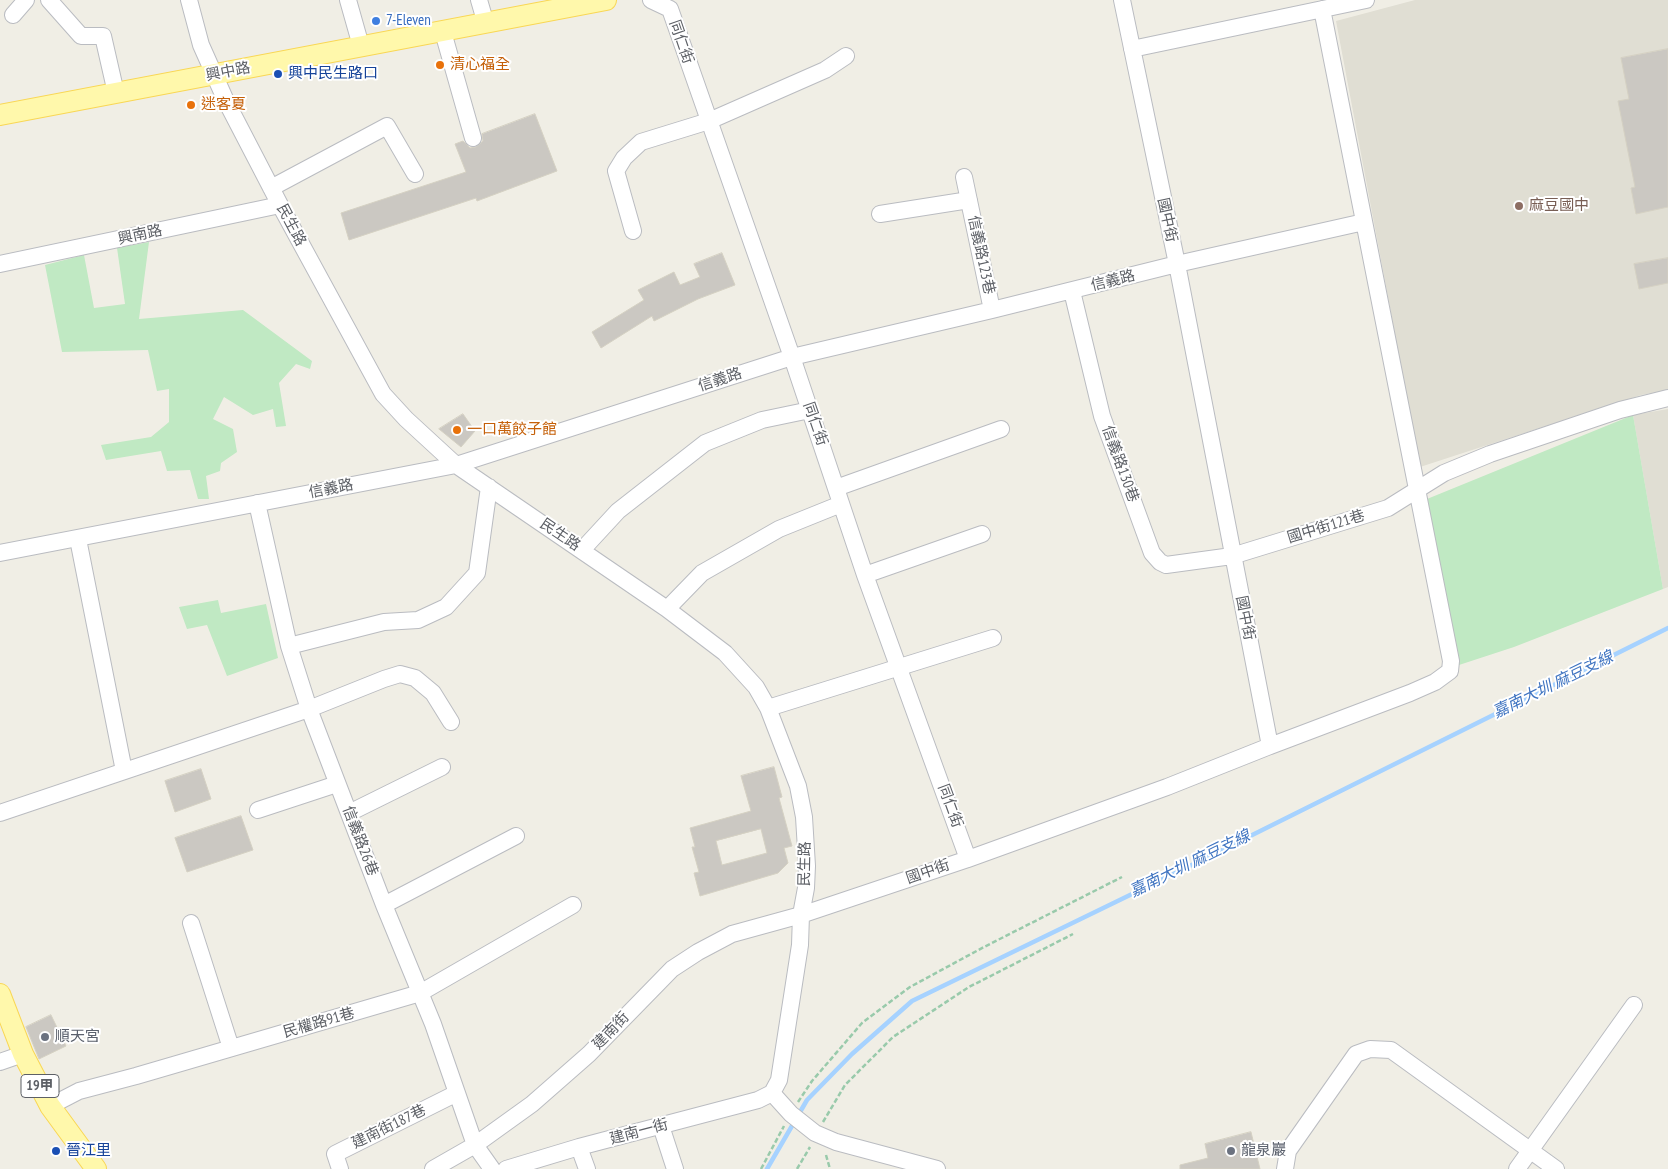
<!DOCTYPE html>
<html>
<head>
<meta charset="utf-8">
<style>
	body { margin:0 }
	canvas { display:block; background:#f0eee5 }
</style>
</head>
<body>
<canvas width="1668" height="1169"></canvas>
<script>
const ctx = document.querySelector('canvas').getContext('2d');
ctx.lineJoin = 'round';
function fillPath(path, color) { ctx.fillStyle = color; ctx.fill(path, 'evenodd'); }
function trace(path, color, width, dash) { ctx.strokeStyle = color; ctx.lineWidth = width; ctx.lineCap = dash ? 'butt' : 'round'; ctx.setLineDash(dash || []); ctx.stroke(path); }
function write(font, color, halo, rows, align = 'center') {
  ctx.font = font + ' "PT Sans Narrow","Noto Sans TC",sans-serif'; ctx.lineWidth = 4; ctx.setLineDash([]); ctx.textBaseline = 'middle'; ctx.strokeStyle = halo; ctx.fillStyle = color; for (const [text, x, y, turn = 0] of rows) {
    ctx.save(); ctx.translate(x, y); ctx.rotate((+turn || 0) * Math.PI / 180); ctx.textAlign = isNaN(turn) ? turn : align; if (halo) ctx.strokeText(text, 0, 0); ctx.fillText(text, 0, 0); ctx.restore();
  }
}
fillPath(new Path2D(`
	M 1415,0 L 1668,0 L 1668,390 L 1641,395 L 1420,467 L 1336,21 Z
	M 1668,409 L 1668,587 L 1663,589 L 1633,415 Z`), '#e0ded3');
fillPath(new Path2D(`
	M 149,242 L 139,319 L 243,310 L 312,361 L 310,369 L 296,364 L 279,383 L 286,426 L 276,427 L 273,409 L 253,415 L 224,397 L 213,419 L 233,429 L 237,452 L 221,463 L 220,471 L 206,476 L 209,499 L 198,499 L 190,470 L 167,471 L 161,451 L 106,460 L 101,445 L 151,437 L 169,422 L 169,389 L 157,391 L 148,350 L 62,352 L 45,265 L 84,255 L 94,308 L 125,304 L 117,248 Z
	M 1633,415 L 1663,589 L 1514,647 L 1459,665 L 1427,499 Z
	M 218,600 L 221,613 L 266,604 L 278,658 L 227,676 L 207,625 L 187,629 L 179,607 Z`), '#c0e9c3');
trace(new Path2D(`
	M 767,1169 L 807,1100 L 852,1054 L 912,1001 L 1202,860 L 1668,628`), '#a6d2ff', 4.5);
const building = new Path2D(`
	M 1668,49 L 1668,207 L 1636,214 L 1631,188 L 1635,187 L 1618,101 L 1629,99 L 1621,58 Z
	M 535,114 L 557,171 L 477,201 L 476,198 L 349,240 L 341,213 L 466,172 L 455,144 L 463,141 L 470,148 L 476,147 L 483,141 L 482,134 Z
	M 722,253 L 735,285 L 698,299 L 654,321 L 652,316 L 601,348 L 592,332 L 644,300 L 638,290 L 674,272 L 680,285 L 700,277 L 694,264 Z
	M 1668,258 L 1668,283 L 1639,289 L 1634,264 Z
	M 463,414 L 475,431 L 461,447 L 439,429 Z
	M 774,767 L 782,797 L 779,798 L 792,846 L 784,848 L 788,863 L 778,873 L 700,896 L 694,873 L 699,872 L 692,847 L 695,847 L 690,828 L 751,811 L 741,776 ZM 761,829 L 767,853 L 722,865 L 716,841 Z
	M 201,769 L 211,799 L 175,812 L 165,781 Z
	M 241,816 L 253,850 L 187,872 L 175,838 Z
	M 51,1015 L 66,1046 L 39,1059 L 26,1027 Z
	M 1251,1132 L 1260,1169 L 1180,1169 L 1180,1165 L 1208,1158 L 1205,1144 Z`);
fillPath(building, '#cbc8c2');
trace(building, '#d5d1c3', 1);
const minor = new Path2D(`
	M 49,0 L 81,36 L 103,36 L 116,93
	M 189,0 L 201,45 L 226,101 L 280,205 L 383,394 L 406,419 L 456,465 L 667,609 L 725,653 L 756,687 L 768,708 L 798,786 L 804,817 L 807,866 L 806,888 L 801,915 L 800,945 L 779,1080 L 772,1093
	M 348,0 L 361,46
	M 479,0 L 486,24
	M 651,0 L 670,9 L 792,357 L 865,575 L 968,859
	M 13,15 L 26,0
	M 443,32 L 473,138
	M 1132,49 L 1366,0
	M 964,177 L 992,310
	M 271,188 L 387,126 L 415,174
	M 880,214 L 969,200
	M 633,231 L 616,171 L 624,158 L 641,142 L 709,121 L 825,70 L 846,56
	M 0,264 L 280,205
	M 1072,291 L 1102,416 L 1152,553 L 1160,562 L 1166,565 L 1232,556 L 1388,508 L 1444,473 L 1490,454 L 1620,410 L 1668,398
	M 836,488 L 1001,429
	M 257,503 L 289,646 L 309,709 L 384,905 L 433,1024 L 475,1145 L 492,1169
	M 78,539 L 124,771
	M 582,550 L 618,511 L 705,443 L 762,420 L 810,410
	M 0,553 L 456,465 L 792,357 L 992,310 L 1177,264 L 1364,222
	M 865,575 L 982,534
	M 667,609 L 702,573 L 779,529 L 841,504
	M 289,646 L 384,622 L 418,620 L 446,607 L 477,573 L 489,487
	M 768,708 L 993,638
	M 1270,746 L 1410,693 L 1435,682 L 1450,671 L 1451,661 L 1322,9
	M 258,810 L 337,784
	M 0,813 L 309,709 L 384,679 L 400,674 L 415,678 L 433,693 L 451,722
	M 349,813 L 442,767
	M 384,905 L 516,836
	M 191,923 L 231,1048
	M 0,1062 L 23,1054
	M 772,1093 L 791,1114 L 815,1133 L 836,1142 L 937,1169
	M 50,1106 L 79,1091 L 136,1076 L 420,993 L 573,905
	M 661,1126 L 675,1169
	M 579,1147 L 587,1169
	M 340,1169 L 335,1154 L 457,1093
	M 433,1169 L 475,1145 L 532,1104 L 589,1054 L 672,969 L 698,952 L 732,934 L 801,915 L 968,859 L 1167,787 L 1270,746 L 1177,264 L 1122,0
	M 506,1169 L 579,1147 L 758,1100 L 772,1093
	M 1285,1169 L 1288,1151 L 1356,1054 L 1370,1049 L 1391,1050 L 1556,1169
	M 1517,1169 L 1634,1005`);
const major = new Path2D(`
	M 0,115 L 606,0
	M 0,994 L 23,1054 L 50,1106 L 96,1169`);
trace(minor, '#babcc1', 18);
trace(major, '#f9d755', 22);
trace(new Path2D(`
	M 798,1102 L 812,1081 L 862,1023 L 910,987 L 984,947 L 1122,877
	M 823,1122 L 845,1085 L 893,1037 L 969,987 L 1073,934
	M 826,1155 L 830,1169
	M 761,1169 L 784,1126
	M 797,1169 L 810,1147`), '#99caab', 2.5, [5, 2.5]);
trace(minor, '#fff', 16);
trace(major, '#fff8ab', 20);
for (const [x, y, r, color] of [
	[376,21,5,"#3f7fe0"],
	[440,65,5,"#e8710a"],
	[278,74,5,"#1a4fb4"],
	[191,105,5,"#e8710a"],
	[1519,206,5,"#8d6e63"],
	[457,430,5,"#e8710a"],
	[45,1037,5,"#6b7280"],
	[56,1151,5,"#1a4fb4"],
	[1231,1151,5,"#6b7280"]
]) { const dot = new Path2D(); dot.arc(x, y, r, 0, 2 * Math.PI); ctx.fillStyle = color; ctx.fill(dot); trace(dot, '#fff', 2); }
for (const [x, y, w] of [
	[40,1086,38]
]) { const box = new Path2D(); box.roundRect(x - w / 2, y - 11.5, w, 23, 4); ctx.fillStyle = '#fff'; ctx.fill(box); trace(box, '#5d6066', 1); }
write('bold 14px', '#5d6066', null, [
	["19甲",40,1086]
]);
write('15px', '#366cbe', '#fff', [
	["7-Eleven",386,21]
], 'left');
write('15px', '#5d6066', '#fff', [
	["同仁街",681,42,71],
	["興中路",228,72,-11],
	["國中街",1167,220,78],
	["民生路",291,225,62],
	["興南路",140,235,-12],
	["信義路123巷",981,255,78],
	["信義路",1113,281,-14],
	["信義路",720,380,-18],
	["同仁街",815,424,71],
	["信義路130巷",1120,464,70],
	["信義路",331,489,-11],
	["國中街121巷",1326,527,-17],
	["民生路",560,535,34],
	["國中街",1245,618,79],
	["同仁街",950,806,70],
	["信義路26巷",360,841,69],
	["民生路",805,864,-89],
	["國中街",928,872,-19],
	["民權路91巷",319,1023,-16],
	["建南街",611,1031,-46],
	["建南街187巷",389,1127,-26],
	["建南一街",639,1132,-15]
]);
write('15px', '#c56008', '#fff', [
	["清心福全",450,65],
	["迷客夏",201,105],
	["一口萬餃子館",467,430]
], 'left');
write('15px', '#164399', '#fff', [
	["興中民生路口",288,74],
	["晉江里",66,1151]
], 'left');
write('15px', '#785e54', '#fff', [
	["麻豆國中",1529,206]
], 'left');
write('15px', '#5b616d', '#fff', [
	["順天宮",55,1037],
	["龍泉巖",1241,1151]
], 'left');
write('italic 16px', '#3f74c1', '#fff', [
	["嘉南大圳 麻豆支線",1553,685,-26],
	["嘉南大圳 麻豆支線",1190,864,-26]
]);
</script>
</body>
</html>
